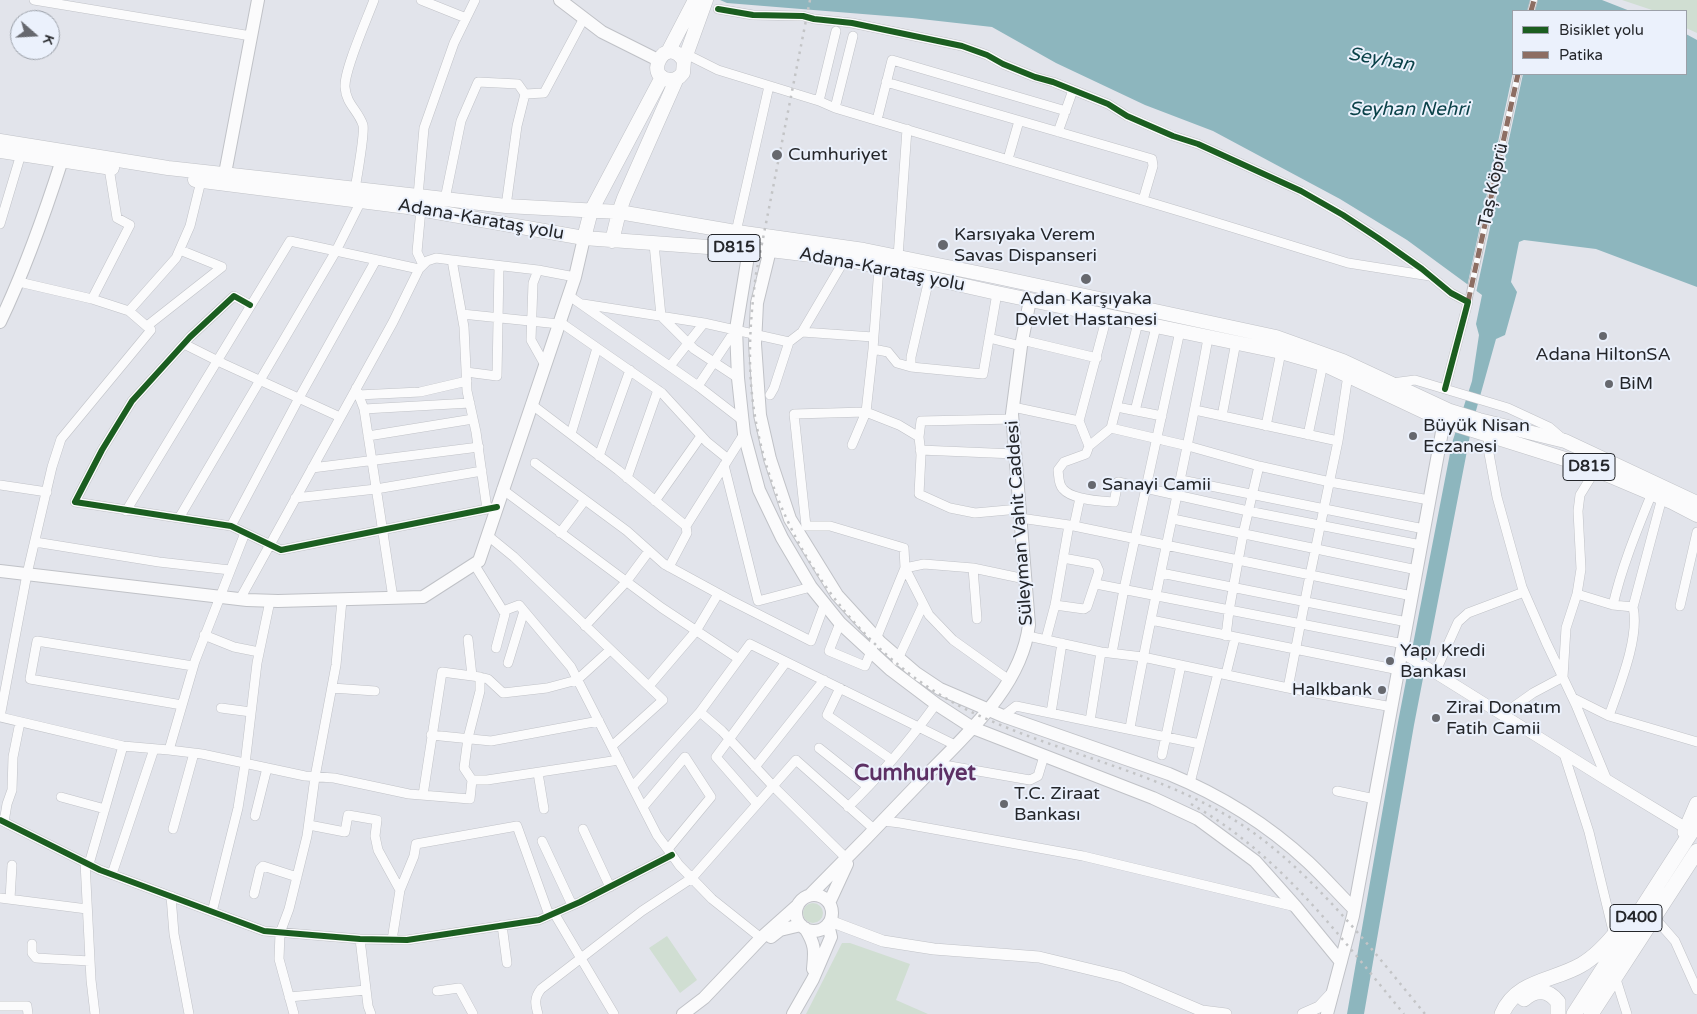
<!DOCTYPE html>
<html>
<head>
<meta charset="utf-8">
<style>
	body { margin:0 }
	#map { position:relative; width:1697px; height:1014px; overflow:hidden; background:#e2e4eb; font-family:"Varela Round",sans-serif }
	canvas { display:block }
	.legend { position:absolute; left:1512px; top:10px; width:175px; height:65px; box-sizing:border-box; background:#ebf1fc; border:1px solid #9ba0a8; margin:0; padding:6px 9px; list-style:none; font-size:15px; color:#24262a }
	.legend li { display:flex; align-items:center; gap:10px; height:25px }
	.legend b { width:25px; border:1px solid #9ba0a8 }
	.north { position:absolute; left:10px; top:10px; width:50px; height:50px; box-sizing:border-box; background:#ebf1fc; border:1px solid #9ba0a8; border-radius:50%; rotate:109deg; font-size:14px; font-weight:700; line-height:20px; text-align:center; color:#24262a }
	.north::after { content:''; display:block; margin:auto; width:18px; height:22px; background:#66686e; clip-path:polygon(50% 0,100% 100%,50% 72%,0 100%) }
</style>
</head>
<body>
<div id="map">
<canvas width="1697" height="1014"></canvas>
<ul class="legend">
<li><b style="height:6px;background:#1b5e20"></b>Bisiklet yolu</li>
<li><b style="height:6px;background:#8d6e63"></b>Patika</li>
</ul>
<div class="north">K</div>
</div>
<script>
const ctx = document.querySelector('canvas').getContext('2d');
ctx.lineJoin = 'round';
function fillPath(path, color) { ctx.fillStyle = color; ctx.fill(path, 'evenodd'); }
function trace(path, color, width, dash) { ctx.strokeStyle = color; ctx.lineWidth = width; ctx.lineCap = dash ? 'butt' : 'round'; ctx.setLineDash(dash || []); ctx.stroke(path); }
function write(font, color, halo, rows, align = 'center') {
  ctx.font = font + ' "Varela Round",sans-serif'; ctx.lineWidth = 4; ctx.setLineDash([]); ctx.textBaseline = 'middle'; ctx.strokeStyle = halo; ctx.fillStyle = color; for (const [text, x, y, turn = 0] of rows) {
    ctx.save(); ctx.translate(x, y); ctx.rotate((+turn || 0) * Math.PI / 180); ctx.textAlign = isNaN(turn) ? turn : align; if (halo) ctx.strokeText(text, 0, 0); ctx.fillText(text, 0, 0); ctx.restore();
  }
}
fillPath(new Path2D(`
	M 1622,0 L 1697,0 L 1697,33 L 1686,28 L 1686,11 L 1655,11 Z
	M803 913a10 10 0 1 1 20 0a10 10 0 1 1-20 0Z
	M 667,936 L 697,980 L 680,993 L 649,948 Z
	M 842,943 L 850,943 L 910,964 L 896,1000 L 928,1014 L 806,1014 Z`), '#d0ded2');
fillPath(new Path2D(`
	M 720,0 L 1602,0 L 1630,11 L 1513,11 L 1513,74 L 1686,74 L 1686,34 L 1697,40 L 1697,287 L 1596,249 L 1524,240 L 1519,242 L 1511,282 L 1517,292 L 1505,335 L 1496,339 L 1472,425 L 1414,725 L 1364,1014 L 1347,1014 L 1398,722 L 1452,443 L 1472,381 L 1479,335 L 1476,324 L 1482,295 L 1407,240 L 1340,199 L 1213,131 L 1145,105 L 1056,63 L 992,27 L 912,18 L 727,3 Z`), '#8db6be');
fillPath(new Path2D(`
	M 1513,72 L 1513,74 L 1523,74 L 1476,293 L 1467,287 Z`), '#e2e4eb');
const pedestrian = new Path2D(`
	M 1531,11 L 1534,0
	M 1468,302 L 1518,74`);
const minor = new Path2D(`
	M 34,0 L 251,36
	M 421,0 L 466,18
	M 718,9 L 753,15 L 803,16 L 814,19 L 852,23 L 962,46 L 987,55 L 1003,64 L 1035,77 L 1053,82 L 1108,104 L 1127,116 L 1173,136 L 1198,144 L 1301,191 L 1343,215 L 1378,238 L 1422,269 L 1451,293 L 1468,302 L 1445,389
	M 686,54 L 718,70 L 819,101 L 835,108 L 1182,212 L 1348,263 L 1430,276
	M 886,82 L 1152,159 L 1153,166 L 1143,200
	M 819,101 L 836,31
	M 835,108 L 853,36
	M 877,120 L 892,60 L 1066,111
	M 1058,132 L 1073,90
	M 1008,159 L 1019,121
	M 355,189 C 357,177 365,133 363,125 C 358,110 346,104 345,87 C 344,70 367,19 374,0
	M 418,196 L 424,128 L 454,43 L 475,0
	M 445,199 L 461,121 L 478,82 L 518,84 L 525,94
	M 506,206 L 517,126 L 525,94 L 544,93 L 584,18
	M 421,209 L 417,252 L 423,265
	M 0,224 L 21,154
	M 736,232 L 769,86
	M 654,244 L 661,316 L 694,349 L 738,378
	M 898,257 L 907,129
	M 452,260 L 464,327 L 467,391 L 476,432 L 487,509
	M 879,267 L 873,349 L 888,352 L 897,363 L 911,367 L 983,374 L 997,293
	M 538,270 L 533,283 L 531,340 L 545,365
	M 568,295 L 698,386 L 742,420
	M 92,299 L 130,225 L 117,218 L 109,168
	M 583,304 L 704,323 L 789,342
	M 250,305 L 234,296 L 190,337 L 132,401 L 102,450 L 75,502 L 231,526 L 281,550 L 497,507
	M 129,311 L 176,258 L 190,226 L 201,181
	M 462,314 L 559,324
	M 560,322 L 662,393 L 707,442 L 728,459
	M 147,326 L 222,267 L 180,250
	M 802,332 L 873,337
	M 989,338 L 1021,346
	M 1022,340 L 1097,358
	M 184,344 L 224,364 L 340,417
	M 670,366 L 704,323
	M 911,367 L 911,357 L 929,279
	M 466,372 L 497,376 L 499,266
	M 1392,383 L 1415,380 L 1508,408 L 1549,427 L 1563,439
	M 698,386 L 736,329
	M 356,388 L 364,409 L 393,598
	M 358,395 L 420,392 L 467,381
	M 770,395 L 774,388 L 789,342 L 802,332 L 845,259
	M 531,404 L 618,470 L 686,526 L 744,434
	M 1013,407 L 1079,421 L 1089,446 L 1111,428 L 1188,446 L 1259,466 L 1330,482 L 1429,500
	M 1117,407 L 1162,416
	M 364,409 L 470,403
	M 1195,410 L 1338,441
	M 1135,411 L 1156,327
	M 1222,416 L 1236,342
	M 1013,419 L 921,421 L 919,437 L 921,455 L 919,494 L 950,508 L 975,513 L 1019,509
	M 1079,421 L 1107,316
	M 1266,426 L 1281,352
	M 1111,428 L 1138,323
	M 571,434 L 597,348
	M 1489,434 L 1488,448 L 1497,497 L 1522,587 L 1546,642 L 1576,705 L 1607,780
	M 1308,435 L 1323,364
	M 368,436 L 473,419
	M 919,437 L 899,425 L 866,412 L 794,414 L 806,526 L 830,526 L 904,548 L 905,568 L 929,615 L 953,640 L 1009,680
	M 852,445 L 866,412 L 873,349
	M 1089,446 L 1086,454 L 1064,462 L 1058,470 C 1059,476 1058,484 1063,489 C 1072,500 1101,501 1114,502 L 1118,482 L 1248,511 L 1421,545
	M 920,450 L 1015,454
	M 599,456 L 630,370
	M 535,463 L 627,531 L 664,564 L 730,600 L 811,641 L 825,603
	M 724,465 L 758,601 L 811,587
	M 312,468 L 479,447
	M 627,478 L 658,390
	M 1181,480 L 1424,529
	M 0,485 L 47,492
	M 502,489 L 662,608 L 739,659
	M 295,498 L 376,489 L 482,471
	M 655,501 L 701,436
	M 126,511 L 290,241 L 419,269
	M 179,518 L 336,251 L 361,201
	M 1020,518 L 1069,525 L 1412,596
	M 1173,519 L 1417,570
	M 231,526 L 299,398 L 376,260
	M 1074,526 L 1080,498
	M 560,533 L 585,500
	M 487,535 L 514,557 L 663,700 L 612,746
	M 35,542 L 159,562 L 230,570
	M 474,564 L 505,614 L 496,648
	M 669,567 L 687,533 L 686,526
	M 973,568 L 977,619
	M 1161,573 L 1407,622
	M 1096,584 L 1404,644
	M 1577,594 L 1613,605 L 1633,607 C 1640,637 1619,687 1609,716
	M 240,599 L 393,322 L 419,269 L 427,261 L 436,258 L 452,260 L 538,270 L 575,277
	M 1055,605 L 1084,609 L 1087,607 L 1099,571 L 1096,564 L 1063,558
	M 1613,605 C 1622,566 1637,530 1652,493
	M 1680,606 L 1697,532
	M 1633,607 L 1662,498
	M 503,611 L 519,605 L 571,667 L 657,835 L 672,855 L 679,865 L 712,899 L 761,938
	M 1151,620 L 1399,670
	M 840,623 L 829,651 L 865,666 L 905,568 L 924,564 L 973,568 L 1025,579
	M 585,626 L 626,582 L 649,551
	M 204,635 L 234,647 L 259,652
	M 1028,636 L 1101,652 L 1143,657 L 1288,688 L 1392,707
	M 1226,636 L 1229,611 L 1243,534 L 1259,466
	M 468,639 L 472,676
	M 1046,639 L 1055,605 L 1069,525
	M 1112,653 L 1124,589 L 1180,331
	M 897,661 L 923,605
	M 508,663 L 524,611
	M 1435,673 L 1458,622 L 1468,613 L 1524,592
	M 1226,674 L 1235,638
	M 649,686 L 696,631 L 718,594
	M 332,688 L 375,691
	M 840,688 L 827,715 L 892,760
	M 1288,688 L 1310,575 L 1338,441 L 1348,375
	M 1573,698 L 1609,716 L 1697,742
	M 182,705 L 30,679 L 37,641 L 193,666
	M 221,708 L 251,712
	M 1051,713 L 1062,643
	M 1502,715 L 1533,693 L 1563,677 L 1566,628 L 1577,594 L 1581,569 L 1578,511 L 1580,495 L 1596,469
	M 1003,716 L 1016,706 L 1200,744
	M 0,717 L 27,574 L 52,467 L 61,439 L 151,330 L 129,311 L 92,299 L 19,282
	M 0,717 L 123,746 L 89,864
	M 1090,721 L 1101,652
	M 1130,728 C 1153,598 1185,468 1208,338
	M 431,735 L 491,741 L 599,721
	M 123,746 L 169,750 L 195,661 L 245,533
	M 819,748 L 868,787
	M 169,750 L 202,754 L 305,776 L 334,778 L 409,794 L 470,799 L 472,780 L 487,780 L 619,760
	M 1564,754 L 1589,832 L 1614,935
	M 1162,755 L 1181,665
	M 938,764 L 1030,780 L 1038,776 L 1044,756
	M 755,767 L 824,680
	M 538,773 L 544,809
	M 472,780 L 464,768 L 468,738 L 480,691 L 480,677 L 488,679 L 503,693 L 547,688 L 577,680 L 610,650
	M 1190,783 L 1218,673
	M 633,786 L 700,712
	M 1337,791 L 1375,799
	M 423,795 L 442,672 L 480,677
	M 61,797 L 105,809
	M 757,804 L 716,757 L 786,662
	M 643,807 L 685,757 L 711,797 L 668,849
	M 848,807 C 881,775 910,740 936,704
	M 255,816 L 267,768
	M 0,820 L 100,870 L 264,931 L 360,939 L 407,940 L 539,920 L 580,902 L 672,855
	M 883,821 L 900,823 L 1083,856 L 1296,907
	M 4,822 L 7,804 L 12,790 L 13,757 L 20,722
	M 309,825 L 345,832 L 348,815 L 377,820 L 375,836 L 378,850 L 400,890 L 392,940
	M 173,829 L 194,753
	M 583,829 L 610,887
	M 542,841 L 572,905
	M 847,859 L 773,786 L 722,731 L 700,712 L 750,644 L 955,745
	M 85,862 L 91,980 L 95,1014
	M 112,874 L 154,749
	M 400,890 L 414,856 L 416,844 L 517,826 L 549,915
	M 254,894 L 260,869 L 263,866 L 297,877
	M 171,896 L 174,934 L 189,1014
	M 0,898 L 87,909
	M 10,899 L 12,865
	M 212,912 L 238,808 L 245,764 L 257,663 L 270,601
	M 554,913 L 614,1014
	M 1654,917 L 1675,941 L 1697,990
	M 502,925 L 507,963
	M 360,939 L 368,1006 L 371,1014
	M 32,944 L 32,953 L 36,958 L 90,961
	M 1615,976 L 1627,1014
	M 437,991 L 459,988 L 473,1014
	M 289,997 L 366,990
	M 0,1006 L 27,1006 L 28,1014
	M 294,1014 L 279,959 L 280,933 L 289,909 L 307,836 L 315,777 L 336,665 L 342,600
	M 538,1014 C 535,1004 534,998 541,989 L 642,911 L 692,878 L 796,760 L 875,830`);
const tertiary = new Path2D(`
	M 1402,652 L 1607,780 L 1686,828
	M 830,921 L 883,941 L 934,949 L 1039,957 L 1122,977 L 1202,1011 L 1226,1014
	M 1303,1014 L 1319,1007 L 1333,992`);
const secondary = new Path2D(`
	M 560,0 L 602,32 L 658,60
	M 223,184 L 258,0
	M 749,250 L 736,329 L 738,378 L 744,434 L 759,490 L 782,538 L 811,587 L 840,623 L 891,670 L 936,704 L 973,728 L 1153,798 L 1198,819 L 1255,861 L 1296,907 L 1341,962
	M 770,250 L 757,303 L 755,344 L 760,415 L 770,459 L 790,519 L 837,595 L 880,642 L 916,673 L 940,689 L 1003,716 L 1169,774 C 1220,795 1268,825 1308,862 C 1324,877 1339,894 1354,909
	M 0,322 C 25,270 44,216 62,160
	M 0,571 L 247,600 L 278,601 L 423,597 L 479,561 L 575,277 L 584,238
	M796 913a18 18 0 1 1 36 0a18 18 0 1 1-36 0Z
	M 810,895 C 848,857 885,819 921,781 C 964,736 1021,689 1029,625 L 1012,414 L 1021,346 L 1030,300
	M 829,903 L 847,864
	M 805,928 C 815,944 815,950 813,969
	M 771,937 L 780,930 L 801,925
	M 683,1014 L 704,998 L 761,938 L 798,905
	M 793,1014 L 813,979 L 831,937 L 828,924
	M 1327,1014 L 1353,916 L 1444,421`);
const primary = new Path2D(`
	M 668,52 L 695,0
	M 684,61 C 666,32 642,78 670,80 C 676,80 680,77 683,73 L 684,61 L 706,0
	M 0,141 L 168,168 L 277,180 L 506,206 L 619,212 L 730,231 L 864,250 L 997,277 L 1276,337 L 1343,361 L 1450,411 L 1479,420 L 1565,441 L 1697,503
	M 0,151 L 112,168
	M 195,180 L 408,207 L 584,238 L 749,250 L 770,250 L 845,259 L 997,293 L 1281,352 L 1323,364 L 1444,421 L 1587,466 L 1672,502 L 1697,515
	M 584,238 L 591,211 L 662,77
	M 612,241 L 619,212 L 624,198 L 677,78`);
const trunk = new Path2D(`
	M 1685,832 L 1697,804
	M 1524,999 C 1536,989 1548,989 1558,1002 L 1558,1014
	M 1502,1014 C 1516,980 1554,981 1581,965 C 1597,956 1609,942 1620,928
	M 1574,1014 L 1697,823
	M 1591,1014 L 1697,851`);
trace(pedestrian, '#c0c2c7', 8);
trace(minor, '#c0c2c7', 10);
trace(tertiary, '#c0c2c7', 12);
trace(secondary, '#c0c2c7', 14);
trace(primary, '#c0c2c7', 15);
trace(trunk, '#c0c2c7', 16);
trace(pedestrian, '#fbfbfc', 6);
trace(minor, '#fbfbfc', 9);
trace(tertiary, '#fbfbfc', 11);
trace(secondary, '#fbfbfc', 12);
trace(primary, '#fbfbfc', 14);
trace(trunk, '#fbfbfc', 15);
trace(new Path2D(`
	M 810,0 L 756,274 C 750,320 747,364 754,410 C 773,539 860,662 980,716 C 1062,754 1153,771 1231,818 C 1306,863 1370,947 1425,1014
	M 1191,804 C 1280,854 1340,937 1404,1014`), '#c3c4c6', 2.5, [2.5, 5]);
trace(new Path2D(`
	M 1531,11 L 1534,0
	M 1468,302 L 1518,74`), '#8d6e63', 5, [10, 5]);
trace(new Path2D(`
	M 718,9 L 753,15 L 803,16 L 814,19 L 852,23 L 962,46 L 987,55 L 1003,64 L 1035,77 L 1053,82 L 1108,104 L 1127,116 L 1173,136 L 1198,144 L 1301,191 L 1343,215 L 1378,238 L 1422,269 L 1451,293 L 1468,302 L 1445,389
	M 250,305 L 234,296 L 190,337 L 132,401 L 102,450 L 75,502 L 231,526 L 281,550 L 497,507
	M 0,820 L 100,870 L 264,931 L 360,939 L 407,940 L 539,920 L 580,902 L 672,855`), '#1b5e20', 6);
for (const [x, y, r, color] of [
	[777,155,6,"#66686e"],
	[943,245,6,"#66686e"],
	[1086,279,6,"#66686e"],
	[1603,336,5,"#66686e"],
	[1609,384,5,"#66686e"],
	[1413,436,5,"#66686e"],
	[1092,485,5,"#66686e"],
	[1390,661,5,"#66686e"],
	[1382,690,5,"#66686e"],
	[1436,718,5,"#66686e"],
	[1004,804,5,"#66686e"]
]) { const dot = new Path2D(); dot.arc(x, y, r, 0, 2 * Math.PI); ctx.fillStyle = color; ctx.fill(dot); trace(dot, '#ebf1fc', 2); }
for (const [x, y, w] of [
	[734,248,52],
	[1589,467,52],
	[1636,918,52]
]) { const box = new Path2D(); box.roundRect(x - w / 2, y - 13.5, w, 27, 4); ctx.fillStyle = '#ebf1fc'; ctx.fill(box); trace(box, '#24262a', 1); }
write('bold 16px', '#24262a', null, [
	["D815",734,248],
	["D815",1589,467],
	["D400",1636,918]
]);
write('18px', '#24262a', '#ebf1fc', [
	["Cumhuriyet",788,155],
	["Karsıyaka Verem",954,235],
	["Savas Dispanseri",954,256],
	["Adan Karşıyaka",1086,299,"center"],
	["Devlet Hastanesi",1086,320,"center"],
	["Adana HiltonSA",1603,355,"center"],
	["BiM",1619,384],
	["Büyük Nisan",1423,426],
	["Eczanesi",1423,447],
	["Sanayi Camii",1102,485],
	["Yapı Kredi",1400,651],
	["Bankası",1400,672],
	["Halkbank",1372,690,"right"],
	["Zirai Donatım",1446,708],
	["Fatih Camii",1446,729],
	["T.C. Ziraat",1014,794],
	["Bankası",1014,815]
], 'left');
write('18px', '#24262a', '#ebf1fc', [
	["Taș Köprü",1494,185,-78],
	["Adana-Karataş yolu",481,220,10],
	["Adana-Karataş yolu",882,270,11],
	["Süleyman Vahit Caddesi",1020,523,-94]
]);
write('italic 19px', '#0b4249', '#ebf1fc', [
	["Seyhan",1381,60,10],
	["Seyhan Nehri",1409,110]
]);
write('bold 22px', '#5d3064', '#ebf1fc', [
	["Cumhuriyet",915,774]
]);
</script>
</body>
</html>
